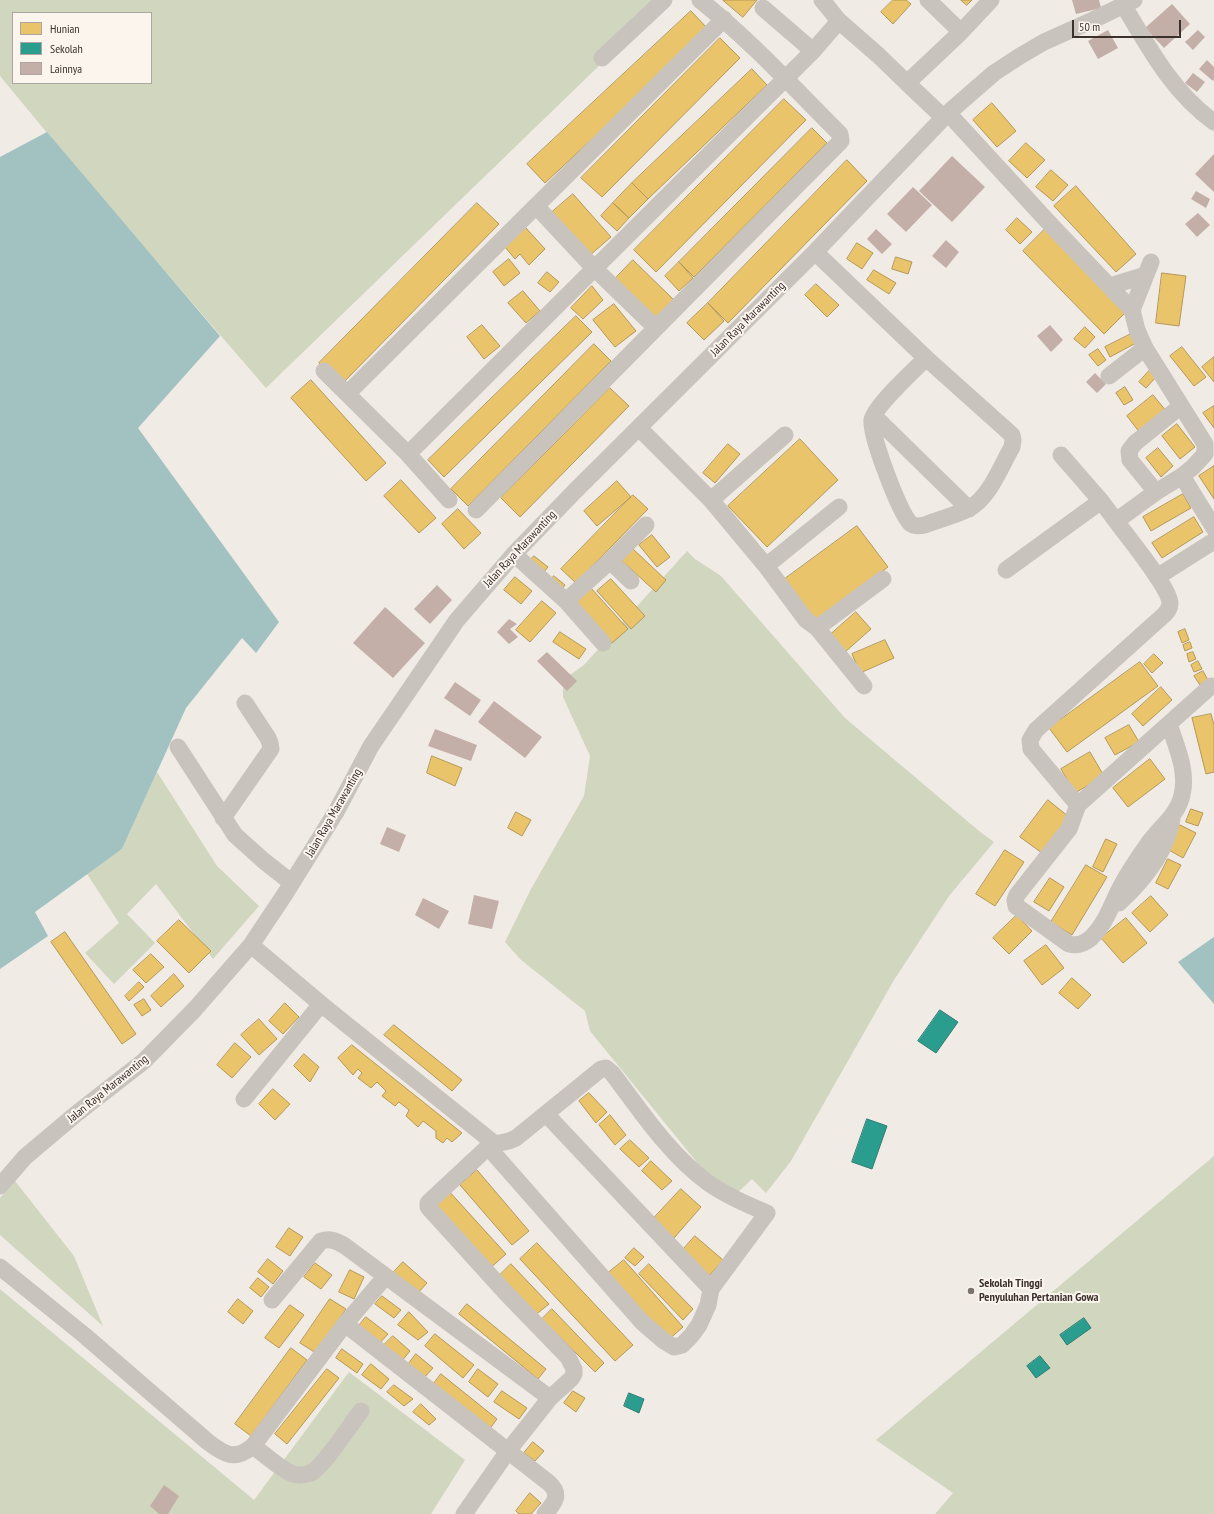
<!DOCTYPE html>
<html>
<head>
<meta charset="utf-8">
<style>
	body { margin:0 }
	#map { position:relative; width:1214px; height:1514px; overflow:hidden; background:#f0ebe5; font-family:"PT Sans Narrow",sans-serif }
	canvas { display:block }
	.legend { position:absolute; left:12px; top:12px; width:140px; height:72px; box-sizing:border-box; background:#fbf5ee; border:1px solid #aea6a0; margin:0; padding:5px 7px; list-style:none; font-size:12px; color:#3b302b }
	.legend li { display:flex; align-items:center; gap:8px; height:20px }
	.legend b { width:20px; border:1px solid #aea6a0 }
	.scale { position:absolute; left:1072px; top:20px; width:109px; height:18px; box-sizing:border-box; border:2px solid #3b302b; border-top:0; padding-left:5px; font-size:12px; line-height:14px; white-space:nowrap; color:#3b302b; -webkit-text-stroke:3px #fbf5ee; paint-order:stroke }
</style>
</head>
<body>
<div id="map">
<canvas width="1214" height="1514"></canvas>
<ul class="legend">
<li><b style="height:11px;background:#e9c46a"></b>Hunian</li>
<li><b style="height:11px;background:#2a9d8f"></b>Sekolah</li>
<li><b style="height:11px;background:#c3afa7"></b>Lainnya</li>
</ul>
<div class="scale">50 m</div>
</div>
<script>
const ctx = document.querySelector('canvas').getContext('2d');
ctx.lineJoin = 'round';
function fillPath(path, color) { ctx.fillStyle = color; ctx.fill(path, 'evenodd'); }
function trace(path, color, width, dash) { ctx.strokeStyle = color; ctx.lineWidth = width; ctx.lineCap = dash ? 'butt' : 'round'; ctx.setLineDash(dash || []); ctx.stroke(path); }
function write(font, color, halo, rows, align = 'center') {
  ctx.font = font + ' "PT Sans Narrow",sans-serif'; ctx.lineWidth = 4; ctx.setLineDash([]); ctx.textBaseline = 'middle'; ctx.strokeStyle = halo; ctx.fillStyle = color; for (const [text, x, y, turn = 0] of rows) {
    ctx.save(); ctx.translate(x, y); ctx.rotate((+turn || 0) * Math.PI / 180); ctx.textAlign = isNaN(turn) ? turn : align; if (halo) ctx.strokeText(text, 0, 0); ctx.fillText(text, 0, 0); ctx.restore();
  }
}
fillPath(new Path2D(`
	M 0,0 L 667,0 L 266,388 L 81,174 L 0,76 ZM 13,13 L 151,13 L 151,83 L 13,83 Z
	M 687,551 L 695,559 L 721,576 L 845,718 L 979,831 L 994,842 L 949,896 L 894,980 L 791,1161 L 766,1193 L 752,1179 L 731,1199 L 704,1171 L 590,1031 L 585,1011 L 520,959 L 505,942 L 531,889 L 584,796 L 590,756 L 563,697 L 563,680 L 584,665 Z
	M 157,772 L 217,866 L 259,906 L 213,959 L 156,884 L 127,914 L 155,943 L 114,984 L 85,953 L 119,923 L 87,874 L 122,849 Z
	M 1214,1156 L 1214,1514 L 935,1514 L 953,1493 L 876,1440 Z
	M 15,1181 L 74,1256 L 103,1326 L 0,1235 L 0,1198 Z
	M 0,1289 L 254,1500 L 349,1372 L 465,1460 L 431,1514 L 0,1514 Z`), '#d1d6bf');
fillPath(new Path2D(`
	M 47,132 L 220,336 L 138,428 L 279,622 L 256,653 L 242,638 L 186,708 L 122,849 L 35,912 L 48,936 L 0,969 L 0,157 Z
	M 1214,937 L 1214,1004 L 1178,962 Z`), '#a1c2c1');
const homes = new Path2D(`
	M 723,0 L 757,0 L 743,17 Z
	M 893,0 L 906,0 L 911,4 L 893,24 L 881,12 Z
	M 961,0 L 972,0 L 967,5 Z
	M 691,11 L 709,30 L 545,183 L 527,164 Z
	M 720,38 L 740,58 L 602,197 L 581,178 Z
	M 752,69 L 767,85 L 648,199 L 632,183 Z
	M 784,99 L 806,120 L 656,272 L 634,250 Z
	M 992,103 L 1016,131 L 997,147 L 973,120 Z
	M 812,128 L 827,143 L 694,277 L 679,262 Z
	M 1026,143 L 1045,160 L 1027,178 L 1009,161 Z
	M 847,160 L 867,181 L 728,323 L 708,303 Z
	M 1051,170 L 1068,185 L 1053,201 L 1036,187 Z
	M 632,183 L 648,199 L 629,218 L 613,203 Z
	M 1076,186 L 1136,254 L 1116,272 L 1054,206 Z
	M 573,194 L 611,237 L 589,256 L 551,213 Z
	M 477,203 L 499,224 L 341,385 L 319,363 Z
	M 613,203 L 629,218 L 617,231 L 601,216 Z
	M 1017,218 L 1032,232 L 1020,244 L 1006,230 Z
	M 526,228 L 545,249 L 529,265 L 520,254 L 515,259 L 505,247 Z
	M 1046,228 L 1127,311 L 1104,334 L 1023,251 Z
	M 857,243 L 873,253 L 862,269 L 847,259 Z
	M 896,257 L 912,262 L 908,274 L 892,269 Z
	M 509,259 L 520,273 L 504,286 L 493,272 Z
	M 633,260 L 675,301 L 656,320 L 614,280 Z
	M 679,262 L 693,278 L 679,291 L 665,276 Z
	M 874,270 L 896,283 L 889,294 L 867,280 Z
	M 547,272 L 559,282 L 550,292 L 538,283 Z
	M 1162,273 L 1186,276 L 1179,326 L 1156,323 Z
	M 816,284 L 839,305 L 827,317 L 805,295 Z
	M 592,286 L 603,300 L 583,319 L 571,308 Z
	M 523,291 L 540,311 L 526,323 L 508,303 Z
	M 708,303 L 724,321 L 704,340 L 687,323 Z
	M 614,304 L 636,331 L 615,347 L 593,320 Z
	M 576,316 L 592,332 L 444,477 L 428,460 Z
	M 482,325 L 500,346 L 484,359 L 467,337 Z
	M 1085,327 L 1095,337 L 1085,348 L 1074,339 Z
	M 1131,334 L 1136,343 L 1110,357 L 1105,347 Z
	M 594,344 L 611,361 L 468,506 L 451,489 Z
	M 1182,347 L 1206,377 L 1194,386 L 1170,356 Z
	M 1098,349 L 1106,360 L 1098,366 L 1089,355 Z
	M 1214,357 L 1214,382 L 1202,367 Z
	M 1150,370 L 1157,376 L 1146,388 L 1139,382 Z
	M 311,380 L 386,463 L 366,481 L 291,398 Z
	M 1125,387 L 1133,400 L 1124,405 L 1116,393 Z
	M 610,388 L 629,406 L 520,517 L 501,498 Z
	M 1153,395 L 1167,412 L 1140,433 L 1127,416 Z
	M 1214,406 L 1214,428 L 1203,413 Z
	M 1177,424 L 1195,447 L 1180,459 L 1162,436 Z
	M 800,439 L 838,480 L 767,547 L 728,506 Z
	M 728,444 L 740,454 L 715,483 L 703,473 Z
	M 1158,448 L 1173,466 L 1161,477 L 1146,458 Z
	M 1214,466 L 1214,499 L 1199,476 Z
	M 401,480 L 436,518 L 419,533 L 384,496 Z
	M 617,481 L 631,497 L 597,526 L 584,511 Z
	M 1183,494 L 1191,508 L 1151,531 L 1143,517 Z
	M 633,495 L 648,509 L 576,583 L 561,569 Z
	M 458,509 L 481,533 L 464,549 L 442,524 Z
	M 1194,517 L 1203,532 L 1162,558 L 1152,543 Z
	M 857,526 L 888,567 L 813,622 L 782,581 Z
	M 652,535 L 670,557 L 657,567 L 639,545 Z
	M 633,549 L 666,580 L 656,592 L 622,561 Z
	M 534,556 L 548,567 L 543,573 L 529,562 Z
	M 554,576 L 565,585 L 562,589 L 550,580 Z
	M 515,577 L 532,591 L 521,604 L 504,590 Z
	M 611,579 L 645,616 L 631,629 L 597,591 Z
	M 590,587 L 628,629 L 612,643 L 574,601 Z
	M 542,601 L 556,613 L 530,642 L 516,630 Z
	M 856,612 L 871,629 L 845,652 L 830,635 Z
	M 1185,629 L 1189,640 L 1182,643 L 1178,632 Z
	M 560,632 L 586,649 L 579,659 L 553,642 Z
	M 885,640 L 894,658 L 860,673 L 852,654 Z
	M 1190,642 L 1192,648 L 1185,651 L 1183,645 Z
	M 1193,652 L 1196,659 L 1189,662 L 1187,654 Z
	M 1154,654 L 1163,663 L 1152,673 L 1144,664 Z
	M 1198,661 L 1202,669 L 1194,672 L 1191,665 Z
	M 1140,662 L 1158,686 L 1067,752 L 1049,728 Z
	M 1203,671 L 1208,680 L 1200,685 L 1194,676 Z
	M 1161,687 L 1172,700 L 1143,726 L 1132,714 Z
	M 1211,714 L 1214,725 L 1214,772 L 1206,774 L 1192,718 Z
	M 1129,725 L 1139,742 L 1115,755 L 1105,738 Z
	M 1090,752 L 1104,776 L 1075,793 L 1061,769 Z
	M 432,756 L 462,768 L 455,786 L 427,773 Z
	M 1150,759 L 1165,779 L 1128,807 L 1113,788 Z
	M 1048,800 L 1069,817 L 1042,853 L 1020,837 Z
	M 1191,809 L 1203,813 L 1198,826 L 1186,822 Z
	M 516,812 L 531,820 L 522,836 L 508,828 Z
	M 1180,825 L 1196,833 L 1183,858 L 1167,849 Z
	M 1106,839 L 1117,844 L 1103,872 L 1093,867 Z
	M 1005,850 L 1024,862 L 995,906 L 976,894 Z
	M 1168,859 L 1181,865 L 1168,889 L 1156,883 Z
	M 1086,865 L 1107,877 L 1072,935 L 1051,922 Z
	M 1050,878 L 1064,887 L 1049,911 L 1034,902 Z
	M 1151,896 L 1168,915 L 1150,932 L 1132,913 Z
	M 1017,915 L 1032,931 L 1009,954 L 993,938 Z
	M 1126,918 L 1147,943 L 1123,963 L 1101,938 Z
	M 179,920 L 211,951 L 189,973 L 157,941 Z
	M 65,932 L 136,1034 L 122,1044 L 51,942 Z
	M 1046,945 L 1064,968 L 1042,985 L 1024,961 Z
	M 151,954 L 164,967 L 146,983 L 133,970 Z
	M 174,974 L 184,986 L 161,1007 L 151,996 Z
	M 1072,978 L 1091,995 L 1078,1009 L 1059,993 Z
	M 139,982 L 144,987 L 129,1001 L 125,996 Z
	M 144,999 L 151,1010 L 142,1016 L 134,1005 Z
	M 285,1003 L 299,1017 L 283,1034 L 269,1021 Z
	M 259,1019 L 277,1039 L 259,1055 L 241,1035 Z
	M 394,1025 L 462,1080 L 452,1091 L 384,1035 Z
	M 235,1043 L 251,1057 L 232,1078 L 217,1065 Z
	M 352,1045 L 462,1133 L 452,1142 L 447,1138 L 443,1143 L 436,1138 L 436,1131 L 423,1121 L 418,1127 L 406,1116 L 409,1110 L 399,1102 L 395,1106 L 382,1096 L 386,1091 L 377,1082 L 371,1088 L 358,1078 L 362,1073 L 358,1069 L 353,1075 L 338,1058 Z
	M 304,1054 L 319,1067 L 310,1082 L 294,1066 Z
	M 273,1089 L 290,1104 L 275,1120 L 259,1104 Z
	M 589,1093 L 607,1112 L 596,1123 L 579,1101 Z
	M 610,1115 L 626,1135 L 615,1145 L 599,1125 Z
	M 630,1140 L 649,1158 L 639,1167 L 620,1149 Z
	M 651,1161 L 672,1181 L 662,1190 L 642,1171 Z
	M 477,1170 L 529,1231 L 512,1245 L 460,1185 Z
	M 447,1189 L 506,1254 L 488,1270 L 429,1204 Z
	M 681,1189 L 701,1207 L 674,1238 L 653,1219 Z
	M 289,1228 L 303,1237 L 290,1256 L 276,1247 Z
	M 695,1236 L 723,1260 L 709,1276 L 681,1252 Z
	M 537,1243 L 633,1345 L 615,1361 L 520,1259 Z
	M 634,1248 L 644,1257 L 635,1266 L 625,1258 Z
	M 268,1259 L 283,1271 L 273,1284 L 258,1272 Z
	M 624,1260 L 683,1327 L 667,1341 L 608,1273 Z
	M 403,1262 L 427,1283 L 417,1294 L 393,1273 Z
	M 315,1263 L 332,1275 L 321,1289 L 304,1277 Z
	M 511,1264 L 549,1304 L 534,1316 L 498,1277 Z
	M 649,1264 L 693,1309 L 683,1320 L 639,1274 Z
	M 350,1270 L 364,1277 L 354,1299 L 339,1292 Z
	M 258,1278 L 269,1287 L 261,1297 L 250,1288 Z
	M 382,1296 L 401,1310 L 394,1318 L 375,1304 Z
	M 238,1299 L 253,1311 L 243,1324 L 228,1312 Z
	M 330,1299 L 346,1309 L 316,1353 L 300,1343 Z
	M 467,1304 L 546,1369 L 538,1379 L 459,1314 Z
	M 290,1305 L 304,1315 L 279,1348 L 265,1338 Z
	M 552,1309 L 604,1363 L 595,1372 L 542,1319 Z
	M 409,1312 L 428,1332 L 418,1340 L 398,1325 Z
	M 366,1317 L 388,1334 L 378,1345 L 357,1328 Z
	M 435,1334 L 474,1365 L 463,1378 L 425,1346 Z
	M 393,1336 L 410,1351 L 401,1362 L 383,1346 Z
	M 291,1348 L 307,1360 L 251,1436 L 235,1424 Z
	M 342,1349 L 363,1364 L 357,1373 L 336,1358 Z
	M 416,1354 L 433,1368 L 423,1379 L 407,1366 Z
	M 371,1364 L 389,1379 L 381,1389 L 362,1375 Z
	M 327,1369 L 339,1378 L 287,1444 L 275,1434 Z
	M 478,1369 L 498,1384 L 488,1397 L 469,1382 Z
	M 441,1374 L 497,1419 L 488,1431 L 432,1386 Z
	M 394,1385 L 413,1399 L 404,1406 L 387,1392 Z
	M 502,1391 L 527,1408 L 519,1419 L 494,1402 Z
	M 573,1391 L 585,1398 L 576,1412 L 564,1403 Z
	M 421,1404 L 436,1419 L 429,1425 L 413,1412 Z
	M 533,1442 L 544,1451 L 535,1461 L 524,1453 Z
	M 530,1493 L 541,1503 L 531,1514 L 519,1514 L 516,1511 Z`);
fillPath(homes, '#e9c46a');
trace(homes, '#b59857', 1);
const schools = new Path2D(`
	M 940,1010 L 958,1022 L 936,1053 L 918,1041 Z
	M 867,1119 L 887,1126 L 872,1169 L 852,1162 Z
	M 1084,1318 L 1091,1328 L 1067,1345 L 1060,1335 Z
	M 1040,1356 L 1050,1368 L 1036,1378 L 1027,1366 Z
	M 629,1393 L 644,1399 L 639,1413 L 624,1406 Z`);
fillPath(schools, '#2a9d8f');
trace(schools, '#2f7c71', 1);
fillPath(new Path2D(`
	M 1072,0 L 1099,0 L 1101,8 L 1076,14 Z
	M 1172,4 L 1190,24 L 1164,48 L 1145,28 Z
	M 1108,30 L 1118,48 L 1098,59 L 1088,41 Z
	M 1198,30 L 1205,37 L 1193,50 L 1185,42 Z
	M 1207,60 L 1214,67 L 1214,79 L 1213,81 L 1199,69 Z
	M 1193,73 L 1205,82 L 1197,92 L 1185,83 Z
	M 1214,154 L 1214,192 L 1195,174 Z
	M 952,156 L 985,187 L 952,222 L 919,191 Z
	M 913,187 L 932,205 L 906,232 L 887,214 Z
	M 1196,191 L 1210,199 L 1206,208 L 1191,199 Z
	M 1198,213 L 1210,225 L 1197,237 L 1185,224 Z
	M 876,229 L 892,244 L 882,254 L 867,239 Z
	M 946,240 L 959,252 L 946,268 L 932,256 Z
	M 1050,325 L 1063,340 L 1051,352 L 1037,336 Z
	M 1095,373 L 1106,384 L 1097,393 L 1086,382 Z
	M 437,585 L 452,600 L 430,624 L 414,609 Z
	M 385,607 L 425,643 L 393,678 L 353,643 Z
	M 509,619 L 517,624 L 510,629 L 518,637 L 509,644 L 497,632 Z
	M 547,652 L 577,681 L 567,691 L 537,661 Z
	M 455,682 L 481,700 L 470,716 L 444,698 Z
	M 494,701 L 542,737 L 525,758 L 478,722 Z
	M 435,729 L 477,745 L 471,761 L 428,746 Z
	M 387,827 L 406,835 L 399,852 L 380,844 Z
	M 474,895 L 499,901 L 492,929 L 468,924 Z
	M 423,898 L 449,911 L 439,929 L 415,915 Z
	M 164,1485 L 179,1496 L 168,1514 L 159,1514 L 150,1506 Z`), '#c3afa7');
trace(new Path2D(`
	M 822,0 L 839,21 L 878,55 L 907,83 L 961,32 L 991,0
	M 928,0 L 961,32
	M 1124,6 C 1149,48 1173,93 1214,122
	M 763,8 L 813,51
	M 602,58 L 664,0
	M 907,83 L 944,118
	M 948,113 L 1051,225 L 1132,310 L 1137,330 L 1145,348 L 1205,444 L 1205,454 L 1193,467 L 1182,476 L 1156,492 L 1116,521 C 1127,536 1169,587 1170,603 C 1170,608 1168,611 1165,614 L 1036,730 L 1030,740 L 1031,749 L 1078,805 L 1069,829 L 1017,895 L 1015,900 L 1016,906 L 1069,944 C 1078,946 1084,944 1091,938 C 1106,923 1111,906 1120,888 C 1128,873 1138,858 1148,844 C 1159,828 1178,815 1182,795 C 1188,771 1176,746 1169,724
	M 536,206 L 594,268 L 656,328
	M 815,252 L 926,358 L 1012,435 L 1013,440 L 1012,447 C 1001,466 989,499 968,509 C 954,516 939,519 925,525 C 920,526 914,527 910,523 C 899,511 870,435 872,420 C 875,405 915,370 926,358
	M 1110,286 L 1146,275
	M 1132,310 L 1151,262
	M 324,371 L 408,454 L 449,500
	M 1109,376 L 1145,348
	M 348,393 L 724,19
	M 874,416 L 969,509
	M 639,428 L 711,500 L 766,566 L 806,620 L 817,628 L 864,686
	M 408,454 L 813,51 L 839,21
	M 1061,455 L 1101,501 L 1116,521
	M 1182,476 L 1214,528
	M 1156,492 L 1130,460 L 1129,451 L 1135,443 L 1181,406
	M 711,500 L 785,435
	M 476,510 L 841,141 L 840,134 C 794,88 750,40 700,0
	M 514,554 L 566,601 L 603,643
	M 610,561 L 631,581
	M 766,566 L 839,507
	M 1006,570 L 1101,501
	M 1157,577 L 1214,541
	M 566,601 L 610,561 L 646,525
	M 817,628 L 883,579
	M 178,747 L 235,835 L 264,861 L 292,883
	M 1078,805 L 1211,686
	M 223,818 L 271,749 L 270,743 L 268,738 L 245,703
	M 1119,903 C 1143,881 1167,851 1172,819
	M 251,945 L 321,1004 L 495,1144 L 509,1141 L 516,1138 L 601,1069 L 606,1068 L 612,1073 C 641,1111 668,1153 707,1182 C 725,1195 746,1204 767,1213 L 711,1289 L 708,1305 L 699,1325 L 691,1336 L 682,1345 L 674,1347 L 664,1341 L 642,1322 L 488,1147
	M 244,1099 L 321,1004
	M 546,1114 L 711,1289
	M 0,1186 L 25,1157 L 76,1114 L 144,1061 L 195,1009 L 251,945 L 285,894 L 336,812 L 371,746 L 457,620 L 514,554 L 576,490 L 815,252 L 948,113 L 994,73 L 1020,56 L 1044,42 L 1093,20 L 1134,0
	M 0,1267 L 84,1335 L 208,1442 C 225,1455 235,1461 253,1446 L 345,1324 L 385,1277
	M 272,1300 L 321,1241 C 330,1238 337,1241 345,1246 L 550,1398
	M 345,1324 L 549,1483 C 562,1495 554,1503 545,1514
	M 253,1446 C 263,1453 281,1470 293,1474 C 299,1476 305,1475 311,1473 C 325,1465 350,1425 361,1411
	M 464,1514 L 508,1451 L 550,1398 L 571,1379 L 574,1374 L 574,1369 L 568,1357 L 506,1293 L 428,1207 L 428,1203 L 430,1201 L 488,1147 L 495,1144`), '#c9c3be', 17);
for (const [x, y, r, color] of [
	[971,1291,4,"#7a716c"]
]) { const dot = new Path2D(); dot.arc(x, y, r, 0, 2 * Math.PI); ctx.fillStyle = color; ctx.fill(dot); trace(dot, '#fbf5ee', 1.5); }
write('12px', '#3b302b', '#fbf5ee', [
	["Jalan Raya Marawanting",748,319,-45],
	["Jalan Raya Marawanting",520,549,-47],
	["Jalan Raya Marawanting",334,813,-60],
	["Jalan Raya Marawanting",108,1089,-39]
]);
write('bold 12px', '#3b302b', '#fbf5ee', [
	["Sekolah Tinggi",979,1284],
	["Penyuluhan Pertanian Gowa",979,1298]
], 'left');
</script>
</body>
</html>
